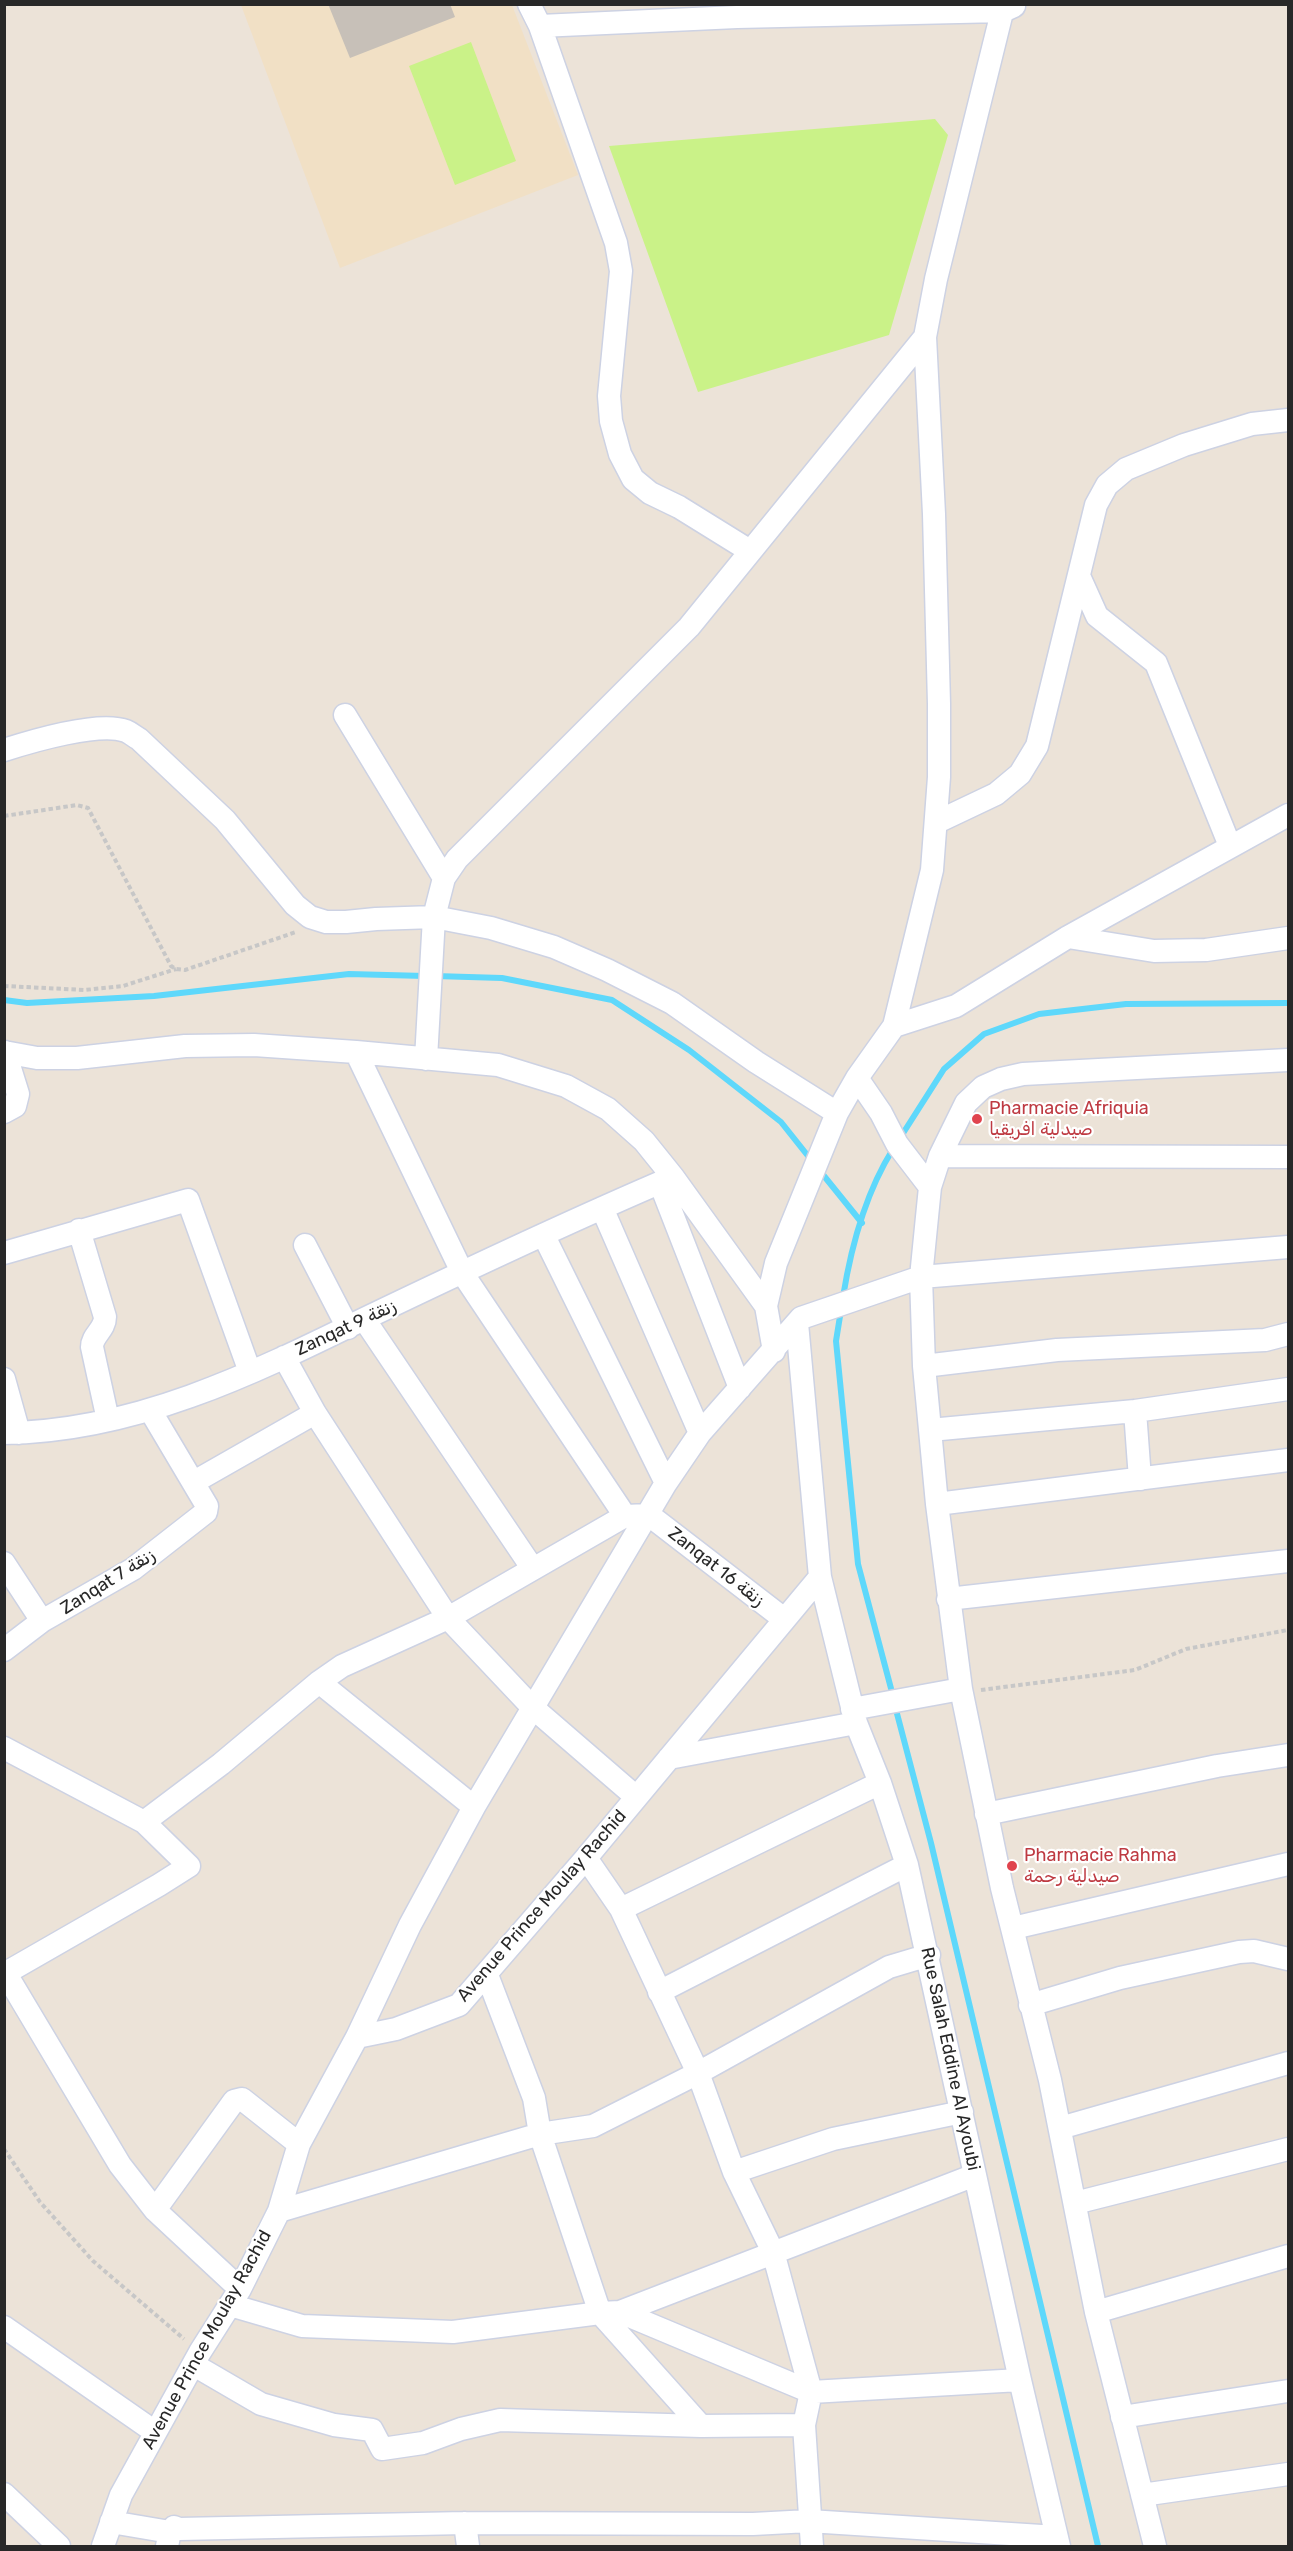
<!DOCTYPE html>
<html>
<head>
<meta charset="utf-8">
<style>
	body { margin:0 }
	#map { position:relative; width:1293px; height:2551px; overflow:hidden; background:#ece3d8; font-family:Rubik,sans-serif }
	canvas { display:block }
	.frame { position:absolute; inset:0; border:6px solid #282828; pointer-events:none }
</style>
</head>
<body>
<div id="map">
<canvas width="1293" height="2551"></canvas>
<div class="frame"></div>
</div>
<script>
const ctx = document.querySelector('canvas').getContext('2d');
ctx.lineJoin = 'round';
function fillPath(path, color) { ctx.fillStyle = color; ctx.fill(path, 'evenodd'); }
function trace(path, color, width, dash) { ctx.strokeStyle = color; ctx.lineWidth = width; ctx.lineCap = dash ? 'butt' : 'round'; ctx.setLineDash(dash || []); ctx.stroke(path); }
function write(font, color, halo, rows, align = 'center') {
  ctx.font = font + ' Rubik,Vazirmatn,sans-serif'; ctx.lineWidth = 4.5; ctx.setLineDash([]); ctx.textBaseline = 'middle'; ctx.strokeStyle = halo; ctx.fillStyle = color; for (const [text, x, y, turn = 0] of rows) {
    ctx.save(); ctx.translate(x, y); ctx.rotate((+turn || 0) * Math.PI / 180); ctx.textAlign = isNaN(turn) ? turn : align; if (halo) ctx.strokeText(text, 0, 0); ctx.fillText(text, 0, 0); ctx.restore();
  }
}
fillPath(new Path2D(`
	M 241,5 L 512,5 L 578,175 L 340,268 Z`), '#f1e0c5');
fillPath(new Path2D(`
	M 471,42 L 516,161 L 455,185 L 409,66 Z
	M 935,119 L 948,135 L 889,335 L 698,392 L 609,146 Z`), '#caf288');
trace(new Path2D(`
	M 435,976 L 502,978 L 612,1000 L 689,1050 L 781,1122 L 812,1161
	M 4,1000 L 27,1003 L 154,996 L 349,974 L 425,976
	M 900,1138 L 944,1069 L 984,1034 L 1039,1014 L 1126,1004 L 1288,1003
	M 820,1171 L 862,1223
	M 843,1297 C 851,1247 866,1192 893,1149
	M 841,1310 L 836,1341 L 858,1564 L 893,1696
	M 895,1706 L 931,1843 L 1098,2546`), '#5ed8fb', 6);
fillPath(new Path2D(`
	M 328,4 L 450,4 L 455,17 L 350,58 Z`), '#c7c0b8');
const minor = new Path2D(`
	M 529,4 L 540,26 L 737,17 L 1003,11 L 1014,6
	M 540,26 L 616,243 L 621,271 L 609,396 L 611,421 L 620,454 L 633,479 L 650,493 L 679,507 L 750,551
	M 1079,576 L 1097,616 L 1156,663 L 1230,846
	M 345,715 L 444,878
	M 4,750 C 32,741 100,721 126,731 C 131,733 135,737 139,739 L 225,820 L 295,905 L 310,917 L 326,922 L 346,922 L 376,919 L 434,917 L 491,928 L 554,947 L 607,970 L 672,1003 L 756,1062 L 837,1113 L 776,1263 L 766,1306 L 774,1351
	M 937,822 L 996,794 L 1020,774 L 1037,746 L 1096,505 L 1107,485 L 1126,469 L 1184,445 L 1252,424 L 1288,420
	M 1068,937 L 1154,951 L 1206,950 L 1288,938
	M 894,1026 L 956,1006 L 1068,937 L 1288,815
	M 4,1052 L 37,1058 L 77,1058 L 185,1046 L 254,1045 L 356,1052 L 498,1065 L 566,1086 L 608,1109 L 644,1141 L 673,1177 L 766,1306
	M 356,1052 L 463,1274 L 625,1516
	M 426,1059 L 434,917 L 444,878 L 457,859 L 689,627 L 925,337
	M 857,1078 L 881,1113 L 897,1144 L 930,1187
	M 4,1112 L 15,1106 L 18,1094 L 5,1052
	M 837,1113 L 857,1078 L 894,1026 L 932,870 L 939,777 L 939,704 L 934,514 L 925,337 L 936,279 L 1004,4
	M 940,1156 L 1288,1157
	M 660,1183 L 740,1388
	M 602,1208 L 700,1433
	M 79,1230 L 105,1317 C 105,1330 92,1335 92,1347 L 108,1420
	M 544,1236 L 666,1483
	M 305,1245 L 348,1328
	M 4,1253 L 188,1200 L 250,1372
	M 364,1319 L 533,1569
	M 797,1323 L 820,1577 L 856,1723 L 880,1783 L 907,1865 L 1020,2380 L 1059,2546
	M 284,1357 L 315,1413 L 448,1618 L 532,1707 L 635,1796
	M 924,1366 L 1057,1350 L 1265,1340 L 1288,1334
	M 4,1379 L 19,1433
	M 1135,1411 L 1140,1479
	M 930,1430 L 1135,1411 L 1288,1389
	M 4,1433 C 133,1432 252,1374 364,1319 C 466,1270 570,1221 673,1177
	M 194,1482 L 315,1413
	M 937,1504 L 1288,1460
	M 4,1563 L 42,1621
	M 948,1599 L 1288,1561
	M 4,1650 L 42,1621 L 133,1569 L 206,1512 L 207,1506 L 150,1410
	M 319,1682 L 474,1807
	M 852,1709 L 961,1689
	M 4,1748 L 144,1822 L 189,1866 L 159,1885 L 4,1974
	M 669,1758 L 856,1723
	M 986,1814 L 1217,1766 L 1288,1755
	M 144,1822 L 221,1764 L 319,1682 L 342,1666 L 448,1618 L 625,1516 L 649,1515 L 784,1619
	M 586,1858 L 621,1909 L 698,2073 L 734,2172 L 773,2252 L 811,2392 L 804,2425 L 812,2546
	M 621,1909 L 880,1783
	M 1013,1928 L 1288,1864
	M 6,1974 L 120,2165 L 155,2210 L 240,2289
	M 487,1975 L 534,2098 L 540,2134 L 600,2313 L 701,2426
	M 659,1992 L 907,1865
	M 1030,2005 L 1120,1978 L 1239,1952 L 1254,1951 L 1288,1959
	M 357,2037 L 410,1925 L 474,1807 L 666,1483 L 700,1433 L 801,1318 L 921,1277 L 930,1187 L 940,1156 L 966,1103 L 983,1087 L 1001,1079 L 1023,1074 L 1288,1060
	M 1060,2128 L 1288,2063
	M 734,2172 L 833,2139 L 962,2112
	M 1075,2203 L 1288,2149
	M 155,2210 L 234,2101 L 242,2099 L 299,2144
	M 279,2211 L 540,2134 L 593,2126 L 698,2073 L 889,1967 L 929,1955
	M 230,2305 L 302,2326 L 453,2332 L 600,2313 L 620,2312 L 975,2175
	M 620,2312 L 811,2392 L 1020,2380
	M 1096,2312 L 1288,2256
	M 4,2327 L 155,2432
	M 194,2365 L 261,2404 L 334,2425 L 372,2430 L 382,2449 L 423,2443 L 461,2429 L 500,2420 L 701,2426 L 804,2425
	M 1122,2417 L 1288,2391
	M 4,2494 L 59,2546
	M 1142,2495 L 1288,2474
	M 111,2522 L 170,2532
	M 465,2523 L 468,2546
	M 103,2546 L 121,2495 L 200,2352 L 240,2289 L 279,2211 L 299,2144 L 357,2037 L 396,2029 L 459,2005 L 586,1858 L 820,1577
	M 167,2546 L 170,2532 L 174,2527 L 179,2529 L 465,2523 L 753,2524 L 809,2521 L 1057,2537
	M 1155,2546 L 1096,2312 L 1050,2080 L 1002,1888 L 961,1689 L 937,1504 L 924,1366 L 921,1277 L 1288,1247`);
trace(minor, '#cdd2e3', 25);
trace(new Path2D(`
	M 4,816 L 77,805 L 88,808 L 171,966 L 176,969 L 185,970 L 296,932
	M 4,986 L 85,990 L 123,986 L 176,969
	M 981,1690 L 1135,1670 L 1186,1649 L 1288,1630
	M 4,2149 L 40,2202 L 93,2261 L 184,2339`), '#c7c7c7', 4, [4.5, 3]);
trace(minor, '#fff', 22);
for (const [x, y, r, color] of [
	[977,1119,6,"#e0444e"],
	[1012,1866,6,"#e0444e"]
]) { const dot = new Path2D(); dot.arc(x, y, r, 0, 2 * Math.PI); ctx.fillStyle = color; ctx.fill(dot); trace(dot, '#fff', 2); }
write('18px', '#be3a42', '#fff', [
	["Pharmacie Afriquia",989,1109],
	["صيدلية افريقيا",989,1130],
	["Pharmacie Rahma",1024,1856],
	["صيدلية رحمة",1024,1877]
], 'left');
write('18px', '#282828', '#fff', [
	["Zanqat 9 زنقة",346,1328,-25],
	["Zanqat 16 زنقة",716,1567,38],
	["Zanqat 7 زنقة",108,1582,-32],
	["Avenue Prince Moulay Rachid",542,1906,-49],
	["Rue Salah Eddine Al Ayoubi",950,2059,78],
	["Avenue Prince Moulay Rachid",207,2340,-61]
]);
</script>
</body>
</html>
